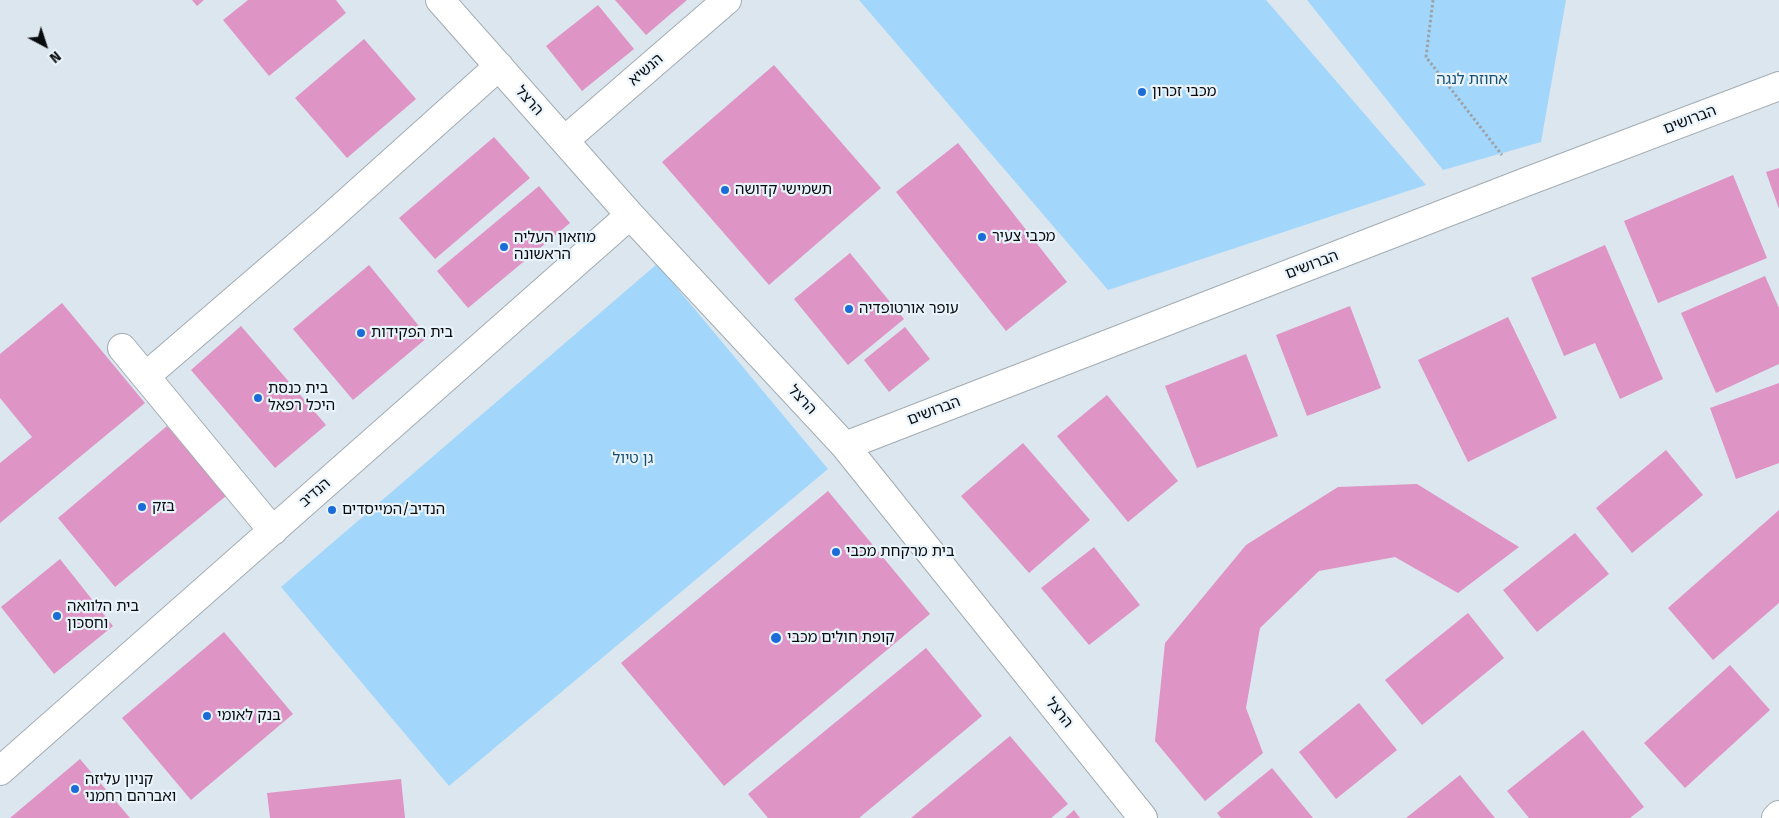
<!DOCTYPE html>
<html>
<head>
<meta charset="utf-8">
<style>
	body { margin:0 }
	#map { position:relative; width:1779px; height:818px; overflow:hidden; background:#dce6ee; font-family:"Fira Sans",sans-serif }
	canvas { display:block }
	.north { position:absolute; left:20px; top:20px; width:50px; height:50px; -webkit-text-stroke:4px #e9f3fb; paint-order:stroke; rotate:140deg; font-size:14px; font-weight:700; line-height:20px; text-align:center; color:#090c0e }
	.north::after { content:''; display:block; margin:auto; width:18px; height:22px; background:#090c0e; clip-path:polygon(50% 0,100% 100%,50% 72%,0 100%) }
</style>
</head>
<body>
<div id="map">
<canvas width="1779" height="818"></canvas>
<div class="north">N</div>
</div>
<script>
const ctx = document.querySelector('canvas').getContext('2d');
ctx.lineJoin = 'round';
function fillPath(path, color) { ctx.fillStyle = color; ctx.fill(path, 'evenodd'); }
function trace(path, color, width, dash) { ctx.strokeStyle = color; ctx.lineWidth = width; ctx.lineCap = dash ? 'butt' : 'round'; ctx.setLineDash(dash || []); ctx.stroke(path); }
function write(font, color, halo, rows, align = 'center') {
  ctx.font = font + ' "Fira Sans","Noto Sans Hebrew",sans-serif'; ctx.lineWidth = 4.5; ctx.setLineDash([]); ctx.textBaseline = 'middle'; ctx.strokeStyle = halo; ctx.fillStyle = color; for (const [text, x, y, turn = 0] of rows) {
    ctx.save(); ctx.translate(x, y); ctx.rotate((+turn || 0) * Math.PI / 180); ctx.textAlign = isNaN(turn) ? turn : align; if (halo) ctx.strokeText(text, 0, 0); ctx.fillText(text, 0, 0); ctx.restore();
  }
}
fillPath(new Path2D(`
	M 859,0 L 1266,0 L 1426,185 L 1108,290 Z
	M 1307,0 L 1566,0 L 1541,142 L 1443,170 Z
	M 657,264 L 828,469 L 449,786 L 281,587 Z`), '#a3d6fb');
fillPath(new Path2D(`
	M 192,0 L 204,0 L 197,6 Z
	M 248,0 L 336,0 L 346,13 L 269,76 L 223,20 Z
	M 615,0 L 687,0 L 646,35 Z
	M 598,5 L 634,49 L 582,91 L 546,46 Z
	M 364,39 L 416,99 L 347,158 L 295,98 Z
	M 774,65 L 881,188 L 769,285 L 662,162 Z
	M 494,137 L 530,178 L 435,259 L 399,218 Z
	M 958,143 L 1067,282 L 1006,331 L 896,192 Z
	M 1779,168 L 1779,209 L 1766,172 Z
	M 1733,175 L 1767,258 L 1658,303 L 1624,221 Z
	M 539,186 L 570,223 L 468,308 L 437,271 Z
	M 1605,245 L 1663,379 L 1620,399 L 1595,343 L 1564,356 L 1531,278 Z
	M 850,253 L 904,319 L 848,365 L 794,299 Z
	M 369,265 L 428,337 L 353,400 L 293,329 Z
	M 1765,276 L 1779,308 L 1779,364 L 1716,393 L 1681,313 Z
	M 62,303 L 145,403 L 0,523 L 0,463 L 32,437 L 0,398 L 0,354 Z
	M 1350,306 L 1381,388 L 1307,416 L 1276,335 Z
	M 1508,317 L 1557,418 L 1468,462 L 1418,360 Z
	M 241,326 L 326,425 L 275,468 L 191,370 Z
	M 905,327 L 930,359 L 889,392 L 864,360 Z
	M 1246,354 L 1278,436 L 1197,468 L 1165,386 Z
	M 1779,383 L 1779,463 L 1736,479 L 1710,408 Z
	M 1107,395 L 1178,481 L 1128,522 L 1057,436 Z
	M 167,426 L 226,496 L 115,587 L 58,518 Z
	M 1023,443 L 1090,520 L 1029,573 L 961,496 Z
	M 1666,450 L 1703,495 L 1632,553 L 1596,508 Z
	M 1417,484 L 1519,547 L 1458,593 L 1395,557 L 1319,571 L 1260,628 L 1246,708 L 1263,753 L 1205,801 L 1155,741 L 1165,643 L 1246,545 L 1338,487 Z
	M 828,491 L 930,614 L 724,786 L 621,663 Z
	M 1779,510 L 1779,603 L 1713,660 L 1668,608 Z
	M 1575,533 L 1609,574 L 1537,632 L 1503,590 Z
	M 1094,547 L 1140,605 L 1089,645 L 1041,588 Z
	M 60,559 L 113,626 L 54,674 L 1,607 Z
	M 1468,613 L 1504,658 L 1422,725 L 1385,680 Z
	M 224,632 L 293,714 L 191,800 L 122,718 Z
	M 926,648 L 982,716 L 859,818 L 768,818 L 748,794 Z
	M 1730,665 L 1770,710 L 1685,788 L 1644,743 Z
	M 1359,703 L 1397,750 L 1336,799 L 1299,752 Z
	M 1583,730 L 1644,807 L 1630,818 L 1529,818 L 1507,791 Z
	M 1010,736 L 1068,804 L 1051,818 L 911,818 Z
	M 80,759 L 130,818 L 10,818 Z
	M 1272,768 L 1313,818 L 1221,818 L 1217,813 Z
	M 1460,775 L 1495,818 L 1406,818 Z
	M 401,779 L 405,818 L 270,818 L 267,793 Z
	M 1074,810 L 1080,818 L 1065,818 Z`), '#de94c5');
const minor = new Path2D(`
	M 440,0 L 630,215 L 845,446 L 1143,818
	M 565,140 L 727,0
	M 122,348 L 273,531
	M 146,376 L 325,222 L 499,66
	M 845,446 L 1523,183 L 1779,86
	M 0,771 L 630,215
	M 1776,818 L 1779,815`);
trace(minor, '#a2acb3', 30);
trace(new Path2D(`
	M 1433,0 L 1426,57 L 1502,155`), '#9ba3a9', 3, [2.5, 2.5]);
trace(minor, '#fff', 28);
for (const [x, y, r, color] of [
	[1142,92,5,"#1c6cd7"],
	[725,190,5,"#1c6cd7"],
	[982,237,5,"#1c6cd7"],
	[504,247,5,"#1c6cd7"],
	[849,309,5,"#1c6cd7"],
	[361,333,5,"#1c6cd7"],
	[258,398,5,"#1c6cd7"],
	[142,507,5,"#1c6cd7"],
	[332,510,5,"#1c6cd7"],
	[836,552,5,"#1c6cd7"],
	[57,616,5,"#1c6cd7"],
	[776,638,6,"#1c6cd7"],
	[207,716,5,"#1c6cd7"],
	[75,789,5,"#1c6cd7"]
]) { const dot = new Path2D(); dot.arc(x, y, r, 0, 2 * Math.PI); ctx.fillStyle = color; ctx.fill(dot); trace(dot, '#e9f3fb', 2); }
write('15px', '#090c0e', '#e9f3fb', [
	["הנשיא",646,70,-41],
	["הרצל",529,101,48],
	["הברושים",1690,120,-21],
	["הברושים",1312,265,-21],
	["הרצל",802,400,47],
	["הברושים",934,411,-21],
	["הנדיב",315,493,-41],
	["הרצל",1059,713,51]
]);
write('15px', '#175174', '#e9f3fb', [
	["אחוזת לנגה",1472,80],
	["גן טיול",633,459]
]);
write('15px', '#090c0e', '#e9f3fb', [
	["מכבי זכרון",1152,92],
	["תשמישי קדושה",735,190],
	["מכבי צעיר",992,237],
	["מוזאון העליה",514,238],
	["הראשונה",514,255],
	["עופר אורטופדיה",859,309],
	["בית הפקידות",371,333],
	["בית כנסת",268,389],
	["היכל רפאל",268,406],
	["בזק",152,507],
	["הנדיב/המייסדים",342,510],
	["בית מרקחת מכבי",846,552],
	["בית הלוואה",67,607],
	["וחסכון",67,624],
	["קופת חולים מכבי",787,638],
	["בנק לאומי",217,716],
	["קניון עליזה",85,780],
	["ואברהם רחמני",85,797]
], 'left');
</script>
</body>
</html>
